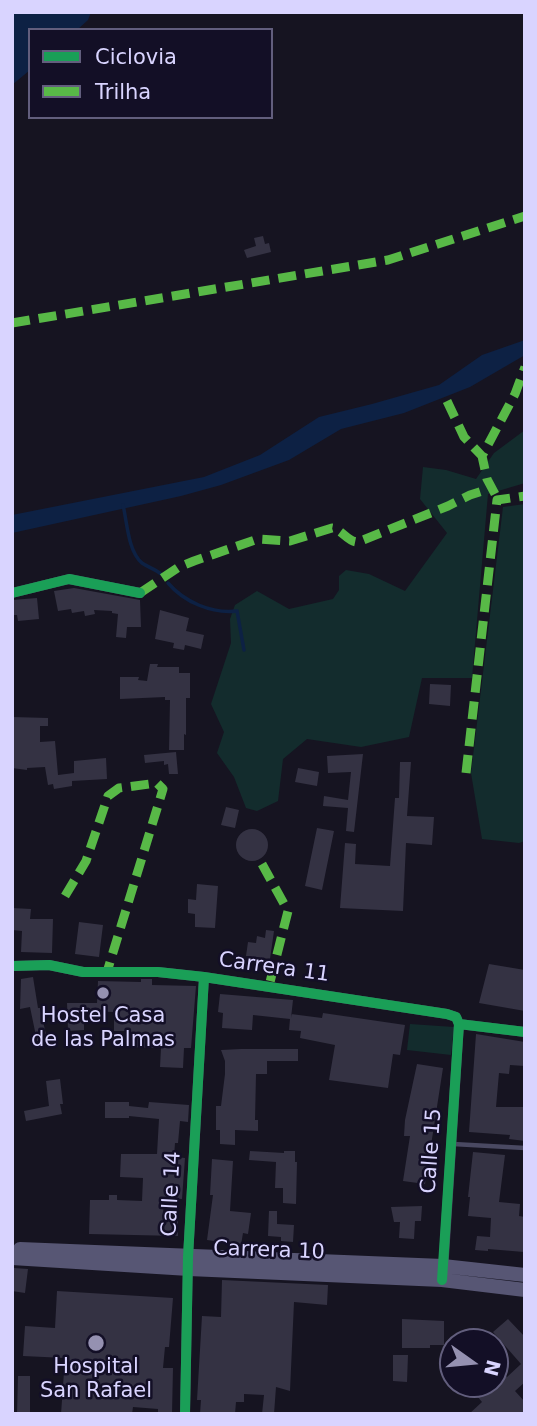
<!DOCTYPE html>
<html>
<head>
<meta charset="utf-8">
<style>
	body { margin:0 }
	#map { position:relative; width:537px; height:1426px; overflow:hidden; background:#161421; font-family:"DejaVu Sans",sans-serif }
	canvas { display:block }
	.frame { position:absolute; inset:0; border:14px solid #d9d4ff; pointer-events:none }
	.legend { position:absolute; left:28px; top:28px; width:245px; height:91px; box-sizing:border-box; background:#130f26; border:2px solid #625e7d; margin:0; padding:9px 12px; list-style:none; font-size:21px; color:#d9d4ff }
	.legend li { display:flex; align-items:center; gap:14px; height:35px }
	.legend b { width:35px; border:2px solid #625e7d }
	.north { position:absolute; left:439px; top:1328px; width:70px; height:70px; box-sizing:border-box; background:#130f26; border:2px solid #625e7d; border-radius:50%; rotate:105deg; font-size:19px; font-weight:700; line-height:28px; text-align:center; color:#d9d4ff }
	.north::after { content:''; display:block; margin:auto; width:24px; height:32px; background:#9591b1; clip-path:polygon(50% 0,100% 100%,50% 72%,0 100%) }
</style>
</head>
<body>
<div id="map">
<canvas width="537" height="1426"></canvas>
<div class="frame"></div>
<ul class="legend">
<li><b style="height:9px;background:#1a9f57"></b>Ciclovia</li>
<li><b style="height:9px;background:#58b947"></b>Trilha</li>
</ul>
<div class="north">N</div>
</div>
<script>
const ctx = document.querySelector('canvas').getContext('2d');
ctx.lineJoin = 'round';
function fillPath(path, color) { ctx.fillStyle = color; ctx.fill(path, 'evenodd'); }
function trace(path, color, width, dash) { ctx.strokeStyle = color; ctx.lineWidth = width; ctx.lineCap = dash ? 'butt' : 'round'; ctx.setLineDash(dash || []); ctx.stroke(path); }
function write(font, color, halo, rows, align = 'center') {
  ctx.font = font + ' "DejaVu Sans",sans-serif'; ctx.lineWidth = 5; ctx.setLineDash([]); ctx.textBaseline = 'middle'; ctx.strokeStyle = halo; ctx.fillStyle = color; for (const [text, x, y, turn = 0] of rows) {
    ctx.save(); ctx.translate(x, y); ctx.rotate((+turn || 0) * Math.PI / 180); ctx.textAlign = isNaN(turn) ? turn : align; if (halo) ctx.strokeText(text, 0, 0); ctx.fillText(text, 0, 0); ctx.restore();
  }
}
fillPath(new Path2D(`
	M 525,430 L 525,483 L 488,494 L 472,678 L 422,678 L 409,737 L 361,747 L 307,739 L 283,759 L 278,801 L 257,811 L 246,808 L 234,777 L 217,753 L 224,732 L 211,704 L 231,643 L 230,619 L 235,605 L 257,591 L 289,609 L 333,599 L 339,590 L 339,576 L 346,570 L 369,574 L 405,591 L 447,533 L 420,499 L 423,467 L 446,470 L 476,479 L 494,453 Z
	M 525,504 L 525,841 L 519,843 L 482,839 L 471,773 L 503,507 Z
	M 410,1024 L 454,1027 L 451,1055 L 407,1050 Z`), '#132c2d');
fillPath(new Path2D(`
	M 12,12 L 91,12 L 88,20 L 77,30 L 30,30 L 30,70 L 12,85 Z
	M 525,340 L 525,355 L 470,387 L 404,413 L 341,429 L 289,460 L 221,485 L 181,496 L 12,533 L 12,515 L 204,477 L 260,455 L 319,417 L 372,404 L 439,385 L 482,355 Z`), '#0d2144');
trace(new Path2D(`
	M 123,505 C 127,521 128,552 142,563 C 148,567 156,570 161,574
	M 168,583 C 184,602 212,614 237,611 L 244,650`), '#0d2144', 3.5);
fillPath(new Path2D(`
	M 263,236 L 265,244 L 269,243 L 271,252 L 247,258 L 244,250 L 256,246 L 254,238 Z
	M 74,588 L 140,600 L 141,627 L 127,627 L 126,638 L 116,637 L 118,614 L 112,613 L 112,611 L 94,610 L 95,614 L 85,616 L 84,611 L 72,613 L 71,609 L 58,611 L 54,591 Z
	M 37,598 L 39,619 L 18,621 L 17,615 L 12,615 L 12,600 Z
	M 160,610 L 189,618 L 186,631 L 204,635 L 201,649 L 185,645 L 184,650 L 173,648 L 174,643 L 155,639 Z
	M 150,664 L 158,664 L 157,667 L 179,667 L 179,673 L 190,673 L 190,698 L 186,698 L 186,735 L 184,734 L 184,750 L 169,750 L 170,700 L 165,700 L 165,697 L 120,699 L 120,677 L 139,677 L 138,680 L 147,681 Z
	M 430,684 L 451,685 L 450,706 L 429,704 Z
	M 12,717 L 48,718 L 48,726 L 40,726 L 40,742 L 55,741 L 58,775 L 74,773 L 74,761 L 106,758 L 107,779 L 72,781 L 72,786 L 54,789 L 53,784 L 48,785 L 45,767 L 27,768 L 27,770 L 12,768 Z
	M 176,752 L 178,774 L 169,774 L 168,764 L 164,765 L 164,761 L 145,763 L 144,755 Z
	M 363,754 L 354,832 L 346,831 L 348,808 L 323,806 L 324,796 L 348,800 L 351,772 L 328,773 L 327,756 Z
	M 400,762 L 411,762 L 407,816 L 434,817 L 432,845 L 406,843 L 403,911 L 340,908 L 345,843 L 356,844 L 355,864 L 390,866 L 395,798 L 399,798 Z
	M 298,768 L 319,772 L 317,786 L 295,782 Z
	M 226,807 L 239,810 L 235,828 L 221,825 Z
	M 317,828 L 334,831 L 322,890 L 305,886 Z
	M236 845a16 16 0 1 1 32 0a16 16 0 1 1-32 0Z
	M 197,884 L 218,886 L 215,928 L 195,927 L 195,914 L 188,913 L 188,899 L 196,900 Z
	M 12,908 L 31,909 L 30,919 L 53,919 L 52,953 L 21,952 L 22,931 L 12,930 Z
	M 79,922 L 103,925 L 99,957 L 75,954 Z
	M 266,930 L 274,931 L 270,959 L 246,956 L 248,942 L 256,943 L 257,936 L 265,938 Z
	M 489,964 L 525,970 L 525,1011 L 479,1003 Z
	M 33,977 L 38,1008 L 40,1008 L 47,1039 L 37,1041 L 30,1007 L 20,1009 L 21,979 Z
	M 141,979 L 152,979 L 152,985 L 196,986 L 191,1048 L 184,1048 L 183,1068 L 160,1067 L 161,1048 L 126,1047 L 126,1031 L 114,1031 L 114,1012 L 84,1011 L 84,1030 L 68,1031 L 67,1003 L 97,1003 L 98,981 L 141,982 Z
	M 220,994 L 293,1000 L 291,1018 L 291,1014 L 322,1018 L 323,1013 L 405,1025 L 400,1055 L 393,1054 L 388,1088 L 329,1080 L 335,1045 L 300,1038 L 301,1031 L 289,1030 L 290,1019 L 253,1015 L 252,1030 L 222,1028 L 223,1013 L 218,1012 Z
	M 476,1034 L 525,1042 L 525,1066 L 510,1065 L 509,1074 L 499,1073 L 496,1107 L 525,1107 L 525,1141 L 509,1139 L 510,1135 L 469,1132 Z
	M 241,1049 L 298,1049 L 298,1061 L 267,1061 L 267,1074 L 256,1074 L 255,1120 L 258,1120 L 258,1131 L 235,1130 L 235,1145 L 220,1144 L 220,1130 L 216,1130 L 216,1106 L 221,1106 L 225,1074 L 225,1061 L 221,1050 Z
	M 417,1064 L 443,1068 L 425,1184 L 403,1181 L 410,1136 L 404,1136 L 405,1120 Z
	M 60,1079 L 63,1104 L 60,1104 L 62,1114 L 26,1121 L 24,1111 L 49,1106 L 46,1081 Z
	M 105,1102 L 129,1102 L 129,1106 L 148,1108 L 149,1102 L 189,1105 L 188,1122 L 180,1121 L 178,1143 L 175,1143 L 174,1157 L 185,1158 L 182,1199 L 164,1198 L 163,1215 L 178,1215 L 178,1236 L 89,1234 L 90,1200 L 109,1200 L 109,1195 L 117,1195 L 117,1200 L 142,1201 L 143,1178 L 120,1177 L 121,1154 L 157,1154 L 159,1119 L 129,1116 L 129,1118 L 105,1118 Z
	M 250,1151 L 284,1153 L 284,1151 L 295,1151 L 295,1162 L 297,1162 L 296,1204 L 283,1203 L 283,1188 L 275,1188 L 276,1162 L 249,1160 Z
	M 473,1152 L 505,1155 L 499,1202 L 520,1204 L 519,1216 L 525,1217 L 524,1252 L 488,1249 L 488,1251 L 475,1250 L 477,1236 L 490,1237 L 491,1218 L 468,1216 L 470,1197 L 468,1197 Z
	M 212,1159 L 233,1161 L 230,1211 L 251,1213 L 248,1234 L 243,1233 L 241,1245 L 207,1240 L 213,1195 L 210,1195 Z
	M 422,1206 L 421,1221 L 415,1221 L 414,1239 L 399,1238 L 400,1222 L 394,1222 L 391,1207 Z
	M 269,1211 L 277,1211 L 277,1224 L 294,1225 L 293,1242 L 281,1241 L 281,1237 L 268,1236 Z
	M 14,1268 L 28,1269 L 25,1293 L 12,1291 Z
	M 222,1280 L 328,1285 L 327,1305 L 294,1302 L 290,1391 L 276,1387 L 274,1414 L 262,1414 L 264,1395 L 244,1394 L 244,1402 L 236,1402 L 235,1414 L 200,1414 L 201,1400 L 197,1400 L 202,1316 L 221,1317 Z
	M 57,1291 L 173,1298 L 169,1347 L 165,1347 L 163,1368 L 173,1368 L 172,1414 L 158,1414 L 158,1409 L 133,1407 L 132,1414 L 61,1414 L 65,1358 L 23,1356 L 25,1326 L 55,1328 Z
	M 402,1319 L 444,1321 L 444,1345 L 430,1345 L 430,1348 L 402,1348 Z
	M 508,1319 L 525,1337 L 525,1382 L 515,1391 L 525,1402 L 525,1414 L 469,1414 L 482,1402 L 472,1390 L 479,1384 L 485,1391 L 495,1384 L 495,1363 L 507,1377 L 521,1364 L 493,1332 Z
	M 393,1355 L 408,1355 L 407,1382 L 393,1381 Z
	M 18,1376 L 30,1376 L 30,1414 L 17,1414 Z`), '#343243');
trace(new Path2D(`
	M 453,1144 L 525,1148`), '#4a4962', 4.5);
trace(new Path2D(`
	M 12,593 L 69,579 L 140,593
	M 12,966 L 49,965 L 83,972 L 158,972 L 204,977 L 447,1014 L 456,1017 L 459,1024 L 525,1032
	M 443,1272 L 459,1024
	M 185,1414 L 188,1257 L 204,977`), '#4a4962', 10);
trace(new Path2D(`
	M 20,1249 L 443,1266 L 525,1275
	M 12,1258 L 189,1269 L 442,1280 L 525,1290`), '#575674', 14);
trace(new Path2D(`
	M 12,323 L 388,260 L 525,216
	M 447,401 L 464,437 L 482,456
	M 495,494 L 487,479 L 482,456 L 515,394 L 525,367
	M 140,593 L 179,567 L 194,561 L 258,539 L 290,541 L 332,528 C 343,530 347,542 358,542 L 448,506 L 470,495 L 492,488
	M 466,773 L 497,500 L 525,496
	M 262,864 L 288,911 L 269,986
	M 65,896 L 86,861 L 108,796 L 119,788 L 157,783 L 163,789 L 107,972`), '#58b947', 9, [18, 9]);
trace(new Path2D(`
	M 12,593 L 69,579 L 140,593
	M 12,966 L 49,965 L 83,972 L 158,972 L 204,977 L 447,1014 L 456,1017 L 459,1024 L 525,1032
	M 442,1280 L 459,1024
	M 185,1414 L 188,1257 L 204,977`), '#1a9f57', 10);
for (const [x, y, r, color] of [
	[103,993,7,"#9591b1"],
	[96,1343,9,"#9591b1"]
]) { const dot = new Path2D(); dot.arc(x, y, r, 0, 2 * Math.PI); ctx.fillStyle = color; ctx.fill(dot); trace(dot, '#130f26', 2.5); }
write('21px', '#d9d4ff', '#130f26', [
	["Carrera 11",274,968,8],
	["Calle 15",432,1151,-86],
	["Calle 14",172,1194,-87],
	["Carrera 10",269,1251,2]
]);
write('21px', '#d9d4ff', '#130f26', [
	["Hostel Casa",103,1017],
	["de las Palmas",103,1041],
	["Hospital",96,1368],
	["San Rafael",96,1392]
]);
</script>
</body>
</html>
